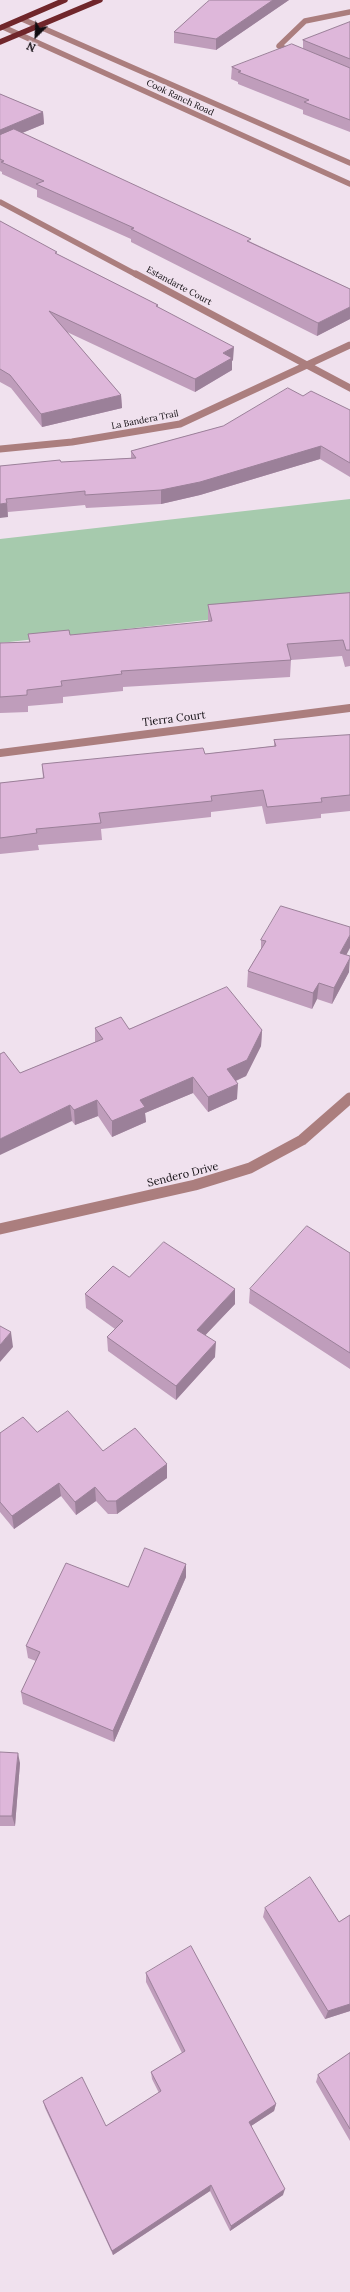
<!DOCTYPE html>
<html>
<head>
<meta charset="utf-8">
<style>
	body { margin:0 }
	#map { position:relative; width:350px; height:2292px; overflow:hidden; background:#f0e1ee; font-family:Lora,serif }
	canvas { display:block }
	.north { position:absolute; left:16px; top:16px; width:40px; height:40px; -webkit-text-stroke:3px #f0e1ee; paint-order:stroke; rotate:204deg; font-size:11px; font-weight:700; line-height:16px; text-align:center; color:#100c10 }
	.north::after { content:''; display:block; margin:auto; width:14px; height:18px; background:#100c10; clip-path:polygon(50% 0,100% 100%,50% 72%,0 100%) }
</style>
</head>
<body>
<div id="map">
<canvas width="350" height="2292"></canvas>
<div class="north">N</div>
</div>
<script>
const ctx = document.querySelector('canvas').getContext('2d');
ctx.lineJoin = 'round';
function fillPath(path, color) { ctx.fillStyle = color; ctx.fill(path, 'evenodd'); }
function trace(path, color, width, dash) { ctx.strokeStyle = color; ctx.lineWidth = width; ctx.lineCap = dash ? 'butt' : 'round'; ctx.setLineDash(dash || []); ctx.stroke(path); }
function write(font, color, halo, rows, align = 'center') {
  ctx.font = font + ' Lora,serif'; ctx.lineWidth = 3.5; ctx.setLineDash([]); ctx.textBaseline = 'middle'; ctx.strokeStyle = halo; ctx.fillStyle = color; for (const [text, x, y, turn = 0] of rows) {
    ctx.save(); ctx.translate(x, y); ctx.rotate((+turn || 0) * Math.PI / 180); ctx.textAlign = isNaN(turn) ? turn : align; if (halo) ctx.strokeText(text, 0, 0); ctx.fillText(text, 0, 0); ctx.restore();
  }
}
fillPath(new Path2D(`
	M 350,499 L 350,604 L 0,643 L 0,539 Z`), '#a6caad');
trace(new Path2D(`
	M 295,53 L 279,46 L 305,21 L 350,12
	M 0,202 L 137,275`), '#ab7e7e', 5.5);
trace(new Path2D(`
	M 136,274 L 350,388
	M 0,449 L 72,442 L 180,424 L 350,345`), '#ab7e7e', 7);
trace(new Path2D(`
	M 0,753 L 350,708`), '#ab7e7e', 8);
trace(new Path2D(`
	M 0,1229 L 195,1185 L 250,1168 L 302,1140 L 350,1098`), '#ab7e7e', 11);
trace(new Path2D(`
	M 22,19 L 350,163
	M 3,27 L 350,184`), '#ab7e7e', 5.5);
trace(new Path2D(`
	M 0,28 L 65,0
	M 0,42 L 100,0`), '#70262b', 5.5);
fillPath(new Path2D(`
	M 210,0 L 289,0 L 216,50 L 174,43 L 174,32 Z
	M 350,22 L 350,132 L 303,114 L 303,110 L 238,84 L 238,82 L 231,79 L 232,67 L 303,49 L 303,40 Z
	M 0,94 L 43,112 L 44,124 L 22,133 L 251,242 L 350,289 L 350,319 L 317,336 L 131,242 L 131,239 L 37,197 L 37,190 L 2,174 L 2,172 L 0,171 Z
	M 0,221 L 57,254 L 158,305 L 158,307 L 233,360 L 232,361 L 232,370 L 195,392 L 67,332 L 121,395 L 122,408 L 42,427 L 11,388 L 0,382 Z
	M 303,396 L 350,410 L 350,477 L 320,459 L 200,495 L 161,504 L 86,508 L 85,505 L 8,512 L 8,517 L 0,466 L 131,458 L 131,451 L 223,426 Z
	M 350,593 L 350,666 L 345,667 L 342,656 L 291,660 L 290,677 L 123,687 L 123,691 L 63,697 L 63,703 L 28,706 L 28,712 L 0,713 L 0,643 L 29,642 L 28,634 L 70,635 L 208,622 L 208,605 Z
	M 350,735 L 350,811 L 321,814 L 321,818 L 266,824 L 262,806 L 211,812 L 211,817 L 101,829 L 102,840 L 38,845 L 39,850 L 0,854 L 0,783 L 43,778 L 42,764 L 205,754 L 274,746 L 274,740 Z
	M 261,940 L 346,955 L 349,972 L 332,1004 L 317,999 L 312,1009 L 247,987 L 248,971 L 261,949 Z
	M 95,1028 L 262,1030 L 261,1046 L 246,1076 L 236,1081 L 237,1099 L 208,1112 L 193,1093 L 145,1113 L 146,1122 L 112,1137 L 98,1116 L 75,1125 L 72,1121 L 20,1073 L 95,1042 Z
	M 350,1253 L 350,1369 L 249,1303 L 250,1289 Z
	M 129,1277 L 235,1304 L 205,1335 L 215,1357 L 176,1400 L 108,1351 L 107,1337 L 115,1329 L 86,1308 L 85,1294 Z
	M 37,1432 L 103,1451 L 167,1464 L 167,1478 L 117,1514 L 108,1514 L 96,1501 L 76,1515 L 61,1496 L 14,1529 L 0,1512 L 0,1433 Z
	M 186,1564 L 186,1577 L 114,1742 L 23,1704 L 21,1692 L 36,1661 L 28,1658 L 26,1646 L 128,1587 Z
	M 0,1752 L 20,1763 L 15,1826 L 0,1826 Z
	M 265,1908 L 339,1922 L 350,1915 L 350,2011 L 325,2019 L 263,1917 Z
	M 146,1973 L 276,2104 L 274,2111 L 251,2126 L 283,2195 L 230,2231 L 210,2191 L 113,2255 L 45,2108 L 43,2101 L 106,2126 L 159,2093 L 152,2079 L 151,2072 L 182,2053 L 146,1982 Z
	M 350,2053 L 350,2141 L 316,2082 L 318,2075 Z`), '#bf9dbb');
fillPath(new Path2D(`
	M 273,0 L 289,0 L 216,50 L 216,39 Z
	M 43,112 L 44,124 L 0,142 L 0,130 Z
	M 350,307 L 350,319 L 317,336 L 318,323 Z
	M 234,347 L 233,360 L 232,361 L 232,370 L 195,392 L 195,379 L 223,353 Z
	M 121,395 L 122,408 L 42,427 L 41,414 Z
	M 321,446 L 320,459 L 200,495 L 161,504 L 161,490 Z
	M 7,503 L 8,517 L 0,518 L 0,504 Z
	M 350,935 L 350,948 L 339,969 L 340,953 Z
	M 350,958 L 349,972 L 332,1004 L 334,988 Z
	M 319,983 L 317,999 L 312,1009 L 313,993 Z
	M 262,1030 L 261,1046 L 246,1076 L 226,1085 L 227,1069 Z
	M 193,1077 L 193,1093 L 145,1113 L 146,1122 L 112,1137 L 112,1121 L 140,1100 Z
	M 238,1084 L 237,1099 L 208,1112 L 208,1097 Z
	M 97,1100 L 98,1116 L 75,1125 L 74,1110 Z
	M 70,1105 L 72,1121 L 0,1155 L 0,1139 Z
	M 235,1289 L 235,1304 L 197,1344 L 197,1330 Z
	M 11,1332 L 13,1347 L 0,1362 L 0,1345 Z
	M 216,1342 L 215,1357 L 176,1400 L 176,1386 Z
	M 167,1464 L 167,1478 L 117,1514 L 116,1501 Z
	M 59,1483 L 61,1496 L 14,1529 L 12,1516 Z
	M 95,1487 L 96,1501 L 76,1515 L 75,1502 Z
	M 186,1564 L 186,1577 L 114,1742 L 113,1731 Z
	M 18,1753 L 20,1763 L 15,1826 L 12,1816 Z
	M 350,2004 L 350,2011 L 325,2019 L 328,2011 Z
	M 276,2104 L 274,2111 L 248,2128 L 249,2122 Z
	M 211,2185 L 210,2191 L 113,2255 L 112,2251 Z
	M 285,2189 L 283,2195 L 230,2231 L 231,2226 Z`), '#9b8099');
const building = new Path2D(`
	M 210,0 L 273,0 L 216,39 L 174,32 L 206,3 Z
	M 350,22 L 350,59 L 303,40 Z
	M 292,44 L 350,68 L 350,120 L 304,102 L 309,100 L 238,72 L 241,71 L 232,67 Z
	M 0,94 L 43,112 L 0,130 Z
	M 14,129 L 251,239 L 247,241 L 350,289 L 350,307 L 318,323 L 131,229 L 134,228 L 36,184 L 44,181 L 1,162 L 4,161 L 0,159 L 0,135 Z
	M 0,221 L 57,252 L 55,253 L 158,305 L 156,306 L 234,347 L 223,353 L 232,358 L 195,379 L 49,311 L 121,395 L 41,414 L 10,375 L 0,369 Z
	M 288,388 L 303,396 L 311,391 L 350,410 L 350,463 L 321,446 L 200,482 L 161,490 L 85,495 L 85,491 L 6,499 L 7,503 L 0,504 L 0,466 L 60,460 L 61,462 L 136,458 L 131,451 L 223,426 Z
	M 350,593 L 350,650 L 346,650 L 343,640 L 287,644 L 291,660 L 121,671 L 122,674 L 61,681 L 62,686 L 27,690 L 27,695 L 0,697 L 0,643 L 30,642 L 28,634 L 69,630 L 70,635 L 212,621 L 208,605 Z
	M 350,735 L 350,795 L 321,798 L 322,802 L 267,807 L 263,790 L 211,796 L 212,801 L 99,813 L 101,823 L 36,829 L 37,833 L 0,838 L 0,783 L 44,778 L 42,764 L 203,748 L 205,754 L 276,746 L 274,740 Z
	M 281,906 L 350,927 L 350,935 L 340,953 L 350,956 L 350,958 L 334,988 L 319,983 L 313,993 L 248,971 L 266,941 L 261,940 Z
	M 227,987 L 262,1030 L 247,1060 L 227,1069 L 238,1084 L 208,1097 L 193,1077 L 140,1100 L 145,1107 L 112,1121 L 97,1100 L 74,1110 L 70,1105 L 0,1139 L 0,1054 L 4,1052 L 20,1073 L 103,1039 L 95,1028 L 121,1017 L 129,1029 Z
	M 307,1226 L 350,1253 L 350,1353 L 250,1289 Z
	M 164,1242 L 235,1289 L 197,1330 L 216,1342 L 176,1386 L 107,1337 L 123,1321 L 85,1294 L 113,1266 L 129,1277 Z
	M 0,1326 L 11,1332 L 0,1345 Z
	M 68,1411 L 103,1451 L 135,1428 L 167,1464 L 116,1501 L 107,1501 L 95,1487 L 75,1502 L 59,1483 L 12,1516 L 0,1502 L 0,1433 L 23,1417 L 37,1432 Z
	M 145,1548 L 186,1564 L 113,1731 L 21,1692 L 40,1652 L 26,1646 L 66,1563 L 128,1587 Z
	M 0,1752 L 18,1753 L 12,1816 L 0,1816 Z
	M 310,1877 L 339,1922 L 350,1915 L 350,2004 L 328,2011 L 265,1908 Z
	M 191,1946 L 276,2104 L 249,2122 L 285,2189 L 231,2226 L 211,2185 L 112,2251 L 43,2101 L 82,2077 L 106,2126 L 161,2091 L 151,2072 L 185,2051 L 146,1973 Z
	M 350,2053 L 350,2129 L 318,2075 Z`);
fillPath(building, '#deb7da');
trace(building, '#9b8099', 1);
write('9px', '#100c10', '#f0e1ee', [
	["Cook Ranch Road",180,98,25],
	["Estandarte Court",179,286,28],
	["La Bandera Trail",145,420,-11]
]);
write('11px', '#100c10', '#f0e1ee', [
	["Tierra Court",174,719,-7],
	["Sendero Drive",183,1175,-14]
]);
</script>
</body>
</html>
